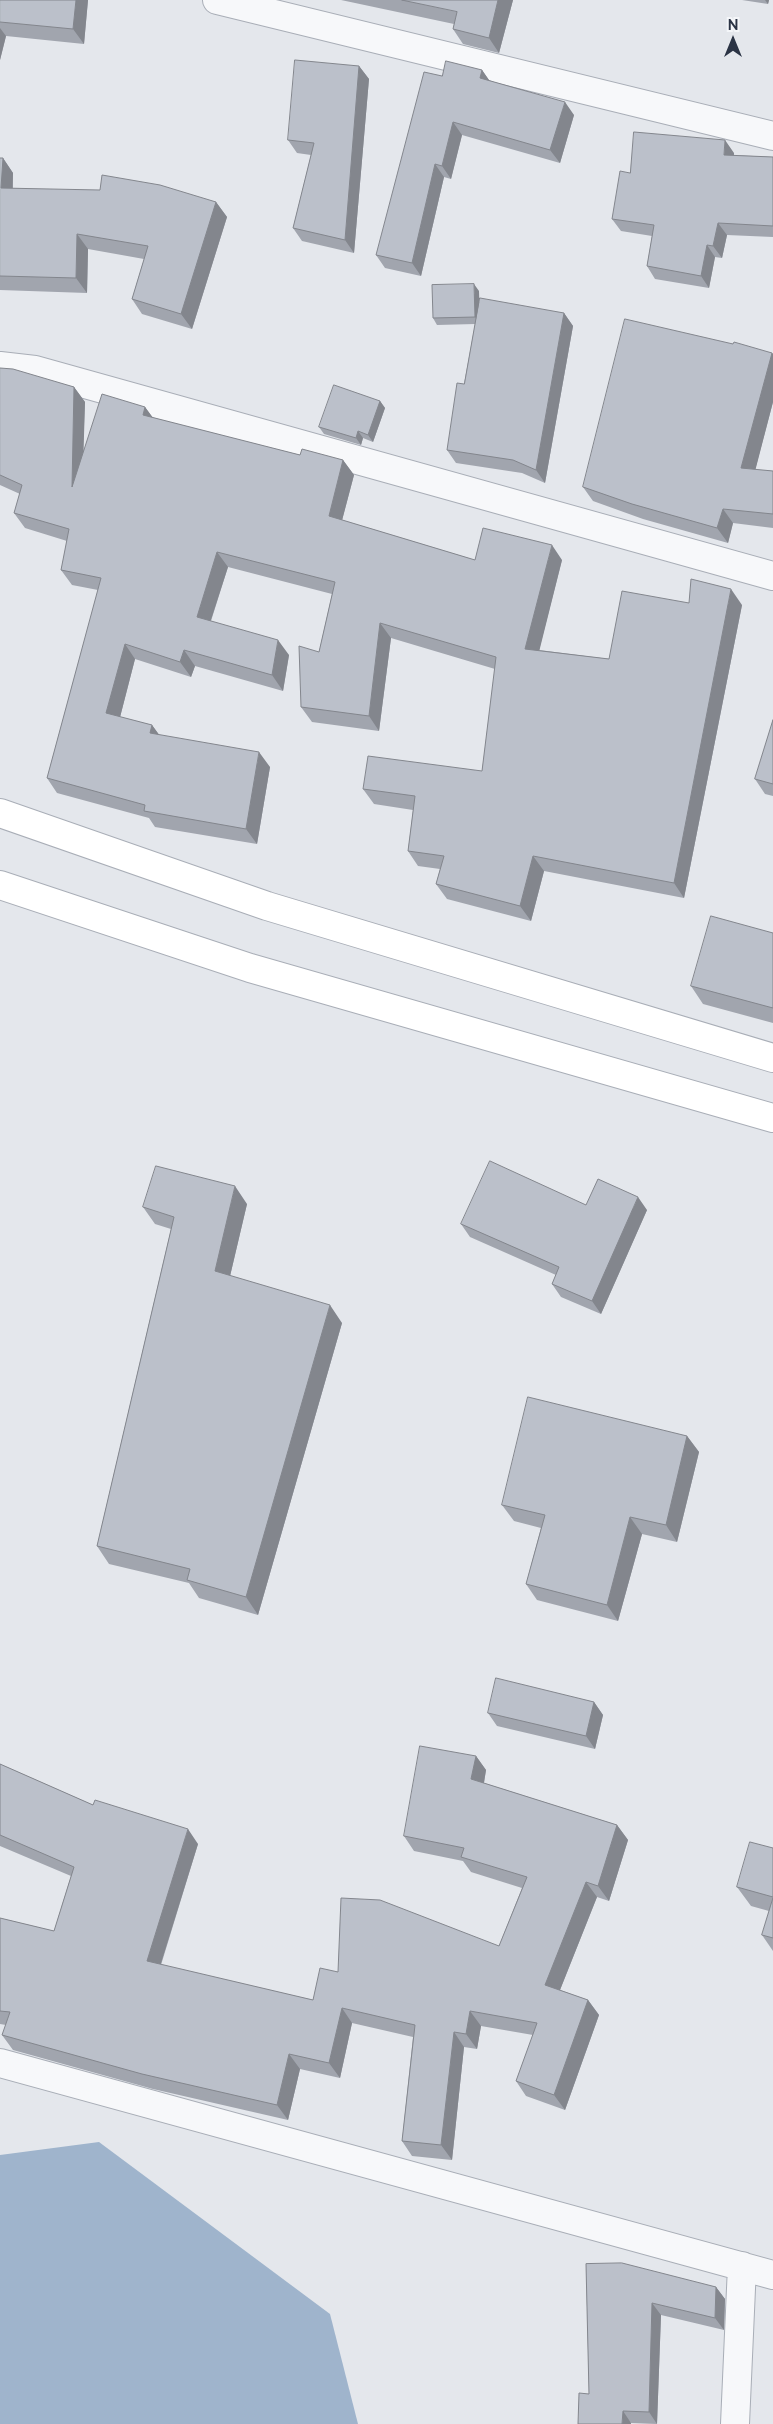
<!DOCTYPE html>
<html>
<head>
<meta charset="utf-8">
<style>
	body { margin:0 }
	#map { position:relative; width:773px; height:2424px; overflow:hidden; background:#e4e7ec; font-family:Raleway,sans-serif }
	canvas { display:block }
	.north { position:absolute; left:708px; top:15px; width:50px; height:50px; -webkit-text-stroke:4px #f4f6f9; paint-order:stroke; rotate:0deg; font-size:14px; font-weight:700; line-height:20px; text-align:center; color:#2b3445 }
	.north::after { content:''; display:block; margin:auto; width:18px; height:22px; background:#2b3445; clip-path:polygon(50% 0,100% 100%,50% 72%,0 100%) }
</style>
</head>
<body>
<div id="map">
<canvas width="773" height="2424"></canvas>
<div class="north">N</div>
</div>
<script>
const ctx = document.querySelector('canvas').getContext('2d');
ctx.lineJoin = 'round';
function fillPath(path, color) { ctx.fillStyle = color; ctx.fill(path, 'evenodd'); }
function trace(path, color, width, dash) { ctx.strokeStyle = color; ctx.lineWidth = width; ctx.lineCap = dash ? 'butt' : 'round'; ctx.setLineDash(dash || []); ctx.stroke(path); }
fillPath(new Path2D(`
	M 99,2142 L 330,2314 L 358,2424 L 0,2424 L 0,2155 Z`), '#9fb4cc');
const street = new Path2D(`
	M 217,0 L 773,136
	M 0,366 L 35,370 L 773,576
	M 0,2063 L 773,2275
	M 735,2424 L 742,2266`);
const secondary = new Path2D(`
	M 0,813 L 267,906 L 773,1058
	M 0,885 L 250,968 L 773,1118`);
trace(street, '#a9aeb7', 30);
trace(secondary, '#a9aeb7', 30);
trace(street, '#f7f8fa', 28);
trace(secondary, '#fff', 28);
fillPath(new Path2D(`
	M 0,0 L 88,0 L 84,44 L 6,36 L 0,60 Z
	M 341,0 L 513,0 L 499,53 L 463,44 L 453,29 L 454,24 Z
	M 742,0 L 769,0 L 768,4 Z
	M 359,66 L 369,79 L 354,253 L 302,241 L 293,228 L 311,155 L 297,153 L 288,140 Z
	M 482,70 L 489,80 L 574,115 L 560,163 L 462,135 L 451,179 L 444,177 L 421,276 L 385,268 L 376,255 L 442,76 Z
	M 734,153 L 734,155 L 773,157 L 773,237 L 727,235 L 722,258 L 715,257 L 709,288 L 655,279 L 647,266 L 652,236 L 621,231 L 612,219 L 630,173 Z
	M 0,158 L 3,158 L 13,173 L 13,188 L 216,202 L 227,217 L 192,329 L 142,314 L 132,299 L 144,259 L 88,249 L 87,293 L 0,290 Z
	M 479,291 L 479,302 L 564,313 L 573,326 L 545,483 L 522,473 L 456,463 L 447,450 L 464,384 L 475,324 L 437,325 L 433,318 Z
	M 733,344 L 772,353 L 773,354 L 773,402 L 755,470 L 773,471 L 773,528 L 733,523 L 728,543 L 643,519 L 593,501 L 583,487 Z
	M 0,368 L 74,387 L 85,402 L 83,450 L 145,407 L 153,418 L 300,455 L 343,460 L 354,475 L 342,520 L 475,560 L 562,560 L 539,650 L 609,659 L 689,603 L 742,605 L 684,898 L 544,871 L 531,921 L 447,899 L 436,884 L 440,869 L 418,866 L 408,851 L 413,810 L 374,804 L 363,789 L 482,771 L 495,669 L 391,638 L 379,731 L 312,722 L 301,707 L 319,652 L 332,594 L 228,567 L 211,621 L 289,655 L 283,691 L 195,666 L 191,677 L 135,659 L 120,717 L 152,725 L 159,735 L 270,767 L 257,844 L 155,827 L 149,818 L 57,793 L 47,778 L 98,590 L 72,585 L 61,570 L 67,541 L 25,528 L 14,513 L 20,494 L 0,485 Z
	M 380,401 L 385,408 L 373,442 L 363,438 L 361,445 L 324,434 L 319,427 Z
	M 773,720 L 773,796 L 765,794 L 755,779 Z
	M 773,933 L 773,1023 L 703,1004 L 691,986 Z
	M 247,1204 L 230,1276 L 342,1323 L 258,1615 L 199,1598 L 189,1583 L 109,1564 L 97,1546 L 171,1229 L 155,1224 L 143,1207 Z
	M 586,1205 L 647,1210 L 601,1314 L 561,1297 L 552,1284 L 556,1275 L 470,1237 L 461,1224 Z
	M 687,1436 L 699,1452 L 677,1542 L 642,1534 L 618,1621 L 537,1600 L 526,1584 L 541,1528 L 514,1521 L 502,1505 Z
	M 594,1702 L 603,1715 L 595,1749 L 497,1726 L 488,1713 Z
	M 476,1756 L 486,1770 L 484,1783 L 617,1825 L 628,1840 L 609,1901 L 597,1897 L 560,1990 L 588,2000 L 599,2015 L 565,2110 L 526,2096 L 516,2081 L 533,2035 L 481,2026 L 477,2049 L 464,2047 L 452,2160 L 412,2156 L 402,2141 L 413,2037 L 352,2023 L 340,2078 L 300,2069 L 288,2120 L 153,2089 L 13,2050 L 2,2035 L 6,2025 L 0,2024 L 0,1918 L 54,1931 L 71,1876 L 0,1846 L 0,1764 L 93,1805 L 198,1844 L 161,1965 L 313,2000 L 338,1972 L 499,1946 L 522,1888 L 471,1872 L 463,1861 L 414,1851 L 404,1836 Z
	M 773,1848 L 773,1951 L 762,1935 L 769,1911 L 751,1906 L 737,1887 Z
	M 586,2264 L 716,2287 L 725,2299 L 724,2330 L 661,2315 L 657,2424 L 631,2423 L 589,2394 Z`), '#a1a5ae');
fillPath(new Path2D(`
	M 76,0 L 88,0 L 84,44 L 73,29 Z
	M 498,0 L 513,0 L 499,53 L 489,38 Z
	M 765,0 L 769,0 L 768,4 Z
	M 0,28 L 6,36 L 0,60 Z
	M 359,66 L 369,79 L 354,253 L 345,240 Z
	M 482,70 L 491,83 L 480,78 Z
	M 565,102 L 574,115 L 560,163 L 550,150 Z
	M 453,122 L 462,135 L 451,179 L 442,166 Z
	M 725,140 L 734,153 L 733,167 L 724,155 Z
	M 3,158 L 13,173 L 12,203 L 1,188 Z
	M 435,164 L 444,177 L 421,276 L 412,263 Z
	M 216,202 L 227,217 L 192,329 L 181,314 Z
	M 718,223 L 727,235 L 722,258 L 713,246 Z
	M 77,234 L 88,249 L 87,293 L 76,278 Z
	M 707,245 L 715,257 L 709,288 L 701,276 Z
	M 474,284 L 479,291 L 480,324 L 475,317 Z
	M 564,313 L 573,326 L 545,483 L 536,470 Z
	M 772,353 L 773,354 L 773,402 L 752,483 L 741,468 Z
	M 74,387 L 85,402 L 82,502 L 72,487 Z
	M 380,401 L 385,408 L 373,442 L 368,435 Z
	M 145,407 L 156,422 L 143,415 Z
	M 358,431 L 363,438 L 361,445 L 356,438 Z
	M 343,460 L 354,475 L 339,532 L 329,516 Z
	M 723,509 L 733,523 L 728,543 L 717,528 Z
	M 552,545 L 562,560 L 536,664 L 525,649 Z
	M 217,552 L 228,567 L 207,632 L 197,617 Z
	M 731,589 L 742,605 L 684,898 L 674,883 Z
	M 380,623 L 391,638 L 379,731 L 369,716 Z
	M 278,640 L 289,655 L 283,691 L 272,675 Z
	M 125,644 L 135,659 L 117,729 L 106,713 Z
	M 184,650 L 195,666 L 191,677 L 180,662 Z
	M 152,725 L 163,740 L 150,733 Z
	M 259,752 L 270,767 L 257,844 L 246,829 Z
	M 533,856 L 544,871 L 531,921 L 520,906 Z
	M 235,1186 L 247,1204 L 227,1289 L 215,1271 Z
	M 638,1197 L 647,1210 L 601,1314 L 592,1301 Z
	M 330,1305 L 342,1323 L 258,1615 L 246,1597 Z
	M 687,1436 L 699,1452 L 677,1542 L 666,1525 Z
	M 630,1517 L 642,1534 L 618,1621 L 607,1605 Z
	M 594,1702 L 603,1715 L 595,1749 L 586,1736 Z
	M 476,1756 L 486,1770 L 482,1794 L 471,1779 Z
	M 617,1825 L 628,1840 L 609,1901 L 598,1886 Z
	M 188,1829 L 198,1844 L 157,1976 L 147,1961 Z
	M 586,1882 L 597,1897 L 556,2000 L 545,1985 Z
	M 588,2000 L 599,2015 L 565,2110 L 554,2095 Z
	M 342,2008 L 352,2023 L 340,2078 L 329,2063 Z
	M 470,2011 L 481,2026 L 477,2049 L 466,2034 Z
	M 454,2032 L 464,2047 L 452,2160 L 441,2145 Z
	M 289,2054 L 300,2069 L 288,2120 L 277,2105 Z
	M 716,2287 L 725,2299 L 724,2330 L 715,2318 Z
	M 652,2303 L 661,2315 L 657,2424 L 649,2412 Z
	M 623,2411 L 631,2423 L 631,2424 L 622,2424 Z`), '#83868d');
const building = new Path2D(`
	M 0,0 L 76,0 L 73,29 L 0,22 Z
	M 402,0 L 498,0 L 489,38 L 453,29 L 457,12 Z
	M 295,60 L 359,66 L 345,240 L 293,228 L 314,143 L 288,140 Z
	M 446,61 L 482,70 L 480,78 L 565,102 L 550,150 L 453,122 L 442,166 L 435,164 L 412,263 L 376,255 L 424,72 L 442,76 Z
	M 634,132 L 725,140 L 724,155 L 773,157 L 773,226 L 718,223 L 713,246 L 707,245 L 701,276 L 647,266 L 654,225 L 612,219 L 620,171 L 630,173 Z
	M 0,158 L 3,158 L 1,188 L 100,190 L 102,175 L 160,185 L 216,202 L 181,314 L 132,299 L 148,246 L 77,234 L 76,278 L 0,276 Z
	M 474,284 L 475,317 L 433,318 L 432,285 Z
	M 480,298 L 564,313 L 536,470 L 513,460 L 447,450 L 457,383 L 464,384 Z
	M 625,319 L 733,344 L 734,342 L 772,353 L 741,468 L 773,471 L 773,514 L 723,509 L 717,528 L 632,504 L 583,487 Z
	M 0,368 L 13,369 L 74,387 L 72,487 L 102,394 L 145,407 L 143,415 L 300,455 L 302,449 L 343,460 L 329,516 L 475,560 L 483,528 L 552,545 L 525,649 L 609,659 L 622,591 L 689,603 L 691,579 L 731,589 L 674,883 L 533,856 L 520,906 L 436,884 L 444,856 L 408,851 L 415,796 L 363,789 L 368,756 L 482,771 L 496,657 L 380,623 L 369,716 L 301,707 L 299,646 L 319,652 L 335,582 L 217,552 L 197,617 L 278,640 L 272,675 L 184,650 L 180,662 L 125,644 L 106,713 L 152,725 L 150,733 L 259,752 L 246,829 L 144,811 L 145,805 L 47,778 L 101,578 L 61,570 L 69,529 L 14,513 L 22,485 L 0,475 Z
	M 334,385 L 380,401 L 368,435 L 358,431 L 356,438 L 319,427 Z
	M 773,720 L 773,784 L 755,779 Z
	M 711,916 L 773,933 L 773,1008 L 691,986 Z
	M 490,1161 L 586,1205 L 598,1179 L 638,1197 L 592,1301 L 552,1284 L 559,1267 L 461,1224 Z
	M 156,1166 L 235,1186 L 215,1271 L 330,1305 L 246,1597 L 187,1580 L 190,1569 L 97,1546 L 174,1217 L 143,1207 Z
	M 528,1397 L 687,1436 L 666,1525 L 630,1517 L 607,1605 L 526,1584 L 545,1515 L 502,1505 Z
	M 496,1678 L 594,1702 L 586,1736 L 488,1713 Z
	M 420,1746 L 476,1756 L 471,1779 L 617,1825 L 598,1886 L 586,1882 L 545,1985 L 588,2000 L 554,2095 L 516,2081 L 537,2023 L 470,2011 L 466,2034 L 454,2032 L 441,2145 L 402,2141 L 415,2025 L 342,2008 L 329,2063 L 289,2054 L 277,2105 L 142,2074 L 2,2035 L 10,2012 L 0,2011 L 0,1918 L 54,1931 L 74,1867 L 0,1835 L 0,1764 L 93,1805 L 95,1800 L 188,1829 L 147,1961 L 313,2000 L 320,1968 L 338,1972 L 341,1898 L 380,1900 L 499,1946 L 527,1877 L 461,1857 L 464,1848 L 404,1836 Z
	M 750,1842 L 773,1848 L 773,1897 L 737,1887 Z
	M 773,1898 L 773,1938 L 762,1935 Z
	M 622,2263 L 716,2287 L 715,2318 L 652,2303 L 649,2412 L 623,2411 L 622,2424 L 578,2424 L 579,2393 L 589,2394 L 586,2264 Z`);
fillPath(building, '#bbc0ca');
trace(building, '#83868d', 1);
</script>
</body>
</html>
